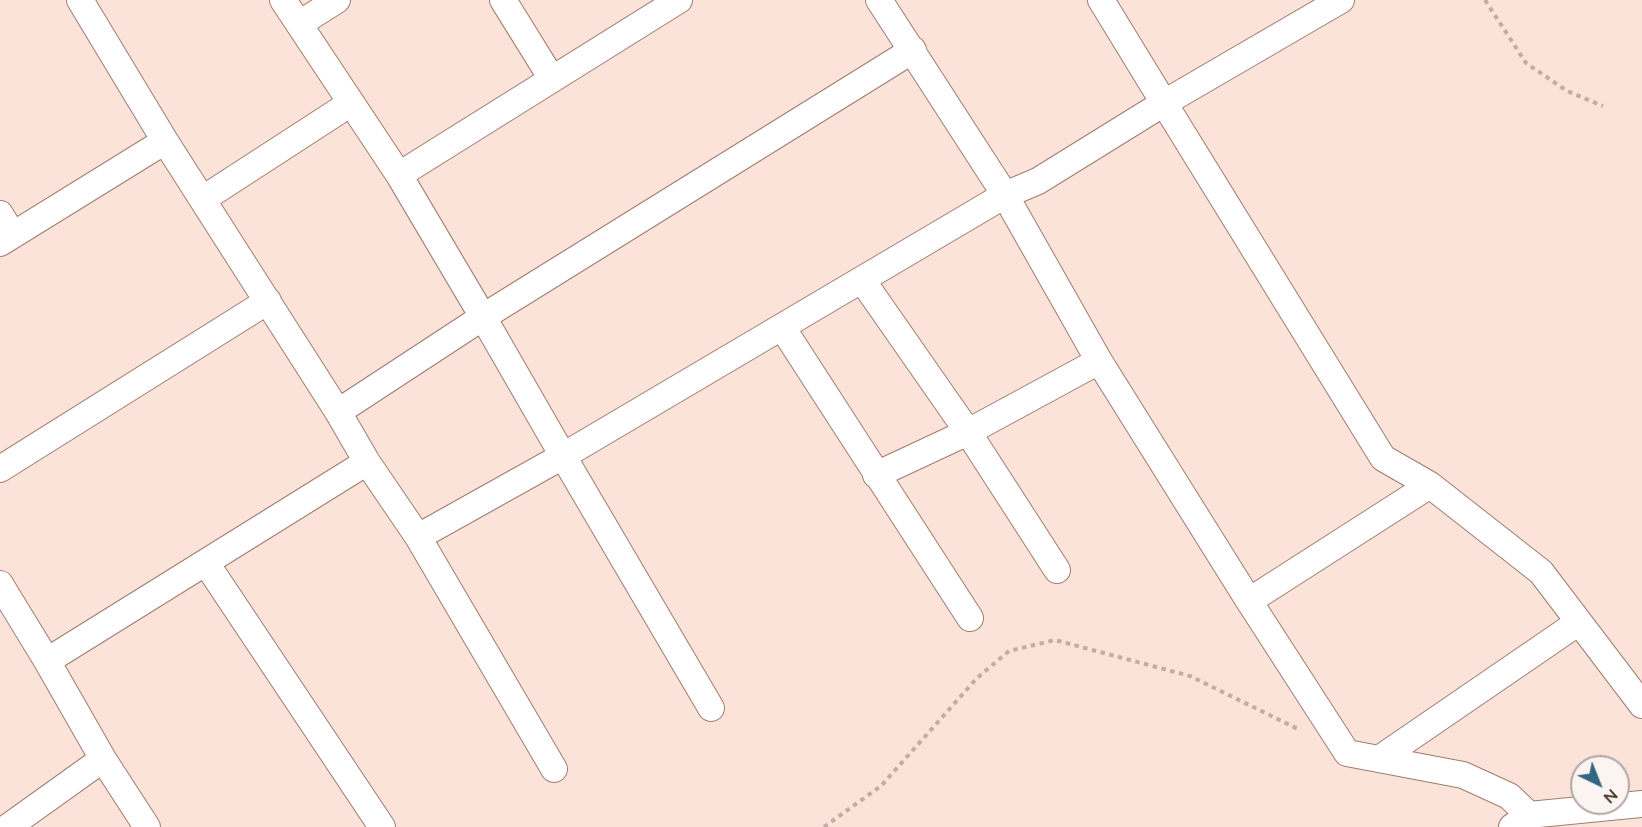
<!DOCTYPE html>
<html>
<head>
<meta charset="utf-8">
<style>
	body { margin:0 }
	#map { position:relative; width:1642px; height:827px; overflow:hidden; background:#fbe3da; font-family:Lato,sans-serif }
	canvas { display:block }
	.north { position:absolute; left:1570px; top:755px; width:60px; height:60px; box-sizing:border-box; background:#fcf4f1; border:2px solid #b2a7a3; border-radius:50%; rotate:137deg; font-size:16px; font-weight:700; line-height:24px; text-align:center; color:#42332d }
	.north::after { content:''; display:block; margin:auto; width:21px; height:27px; background:#316783; clip-path:polygon(50% 0,100% 100%,50% 72%,0 100%) }
</style>
</head>
<body>
<div id="map">
<canvas width="1642" height="827"></canvas>
<div class="north">N</div>
</div>
<script>
const ctx = document.querySelector('canvas').getContext('2d');
ctx.lineJoin = 'round';
function trace(path, color, width, dash) { ctx.strokeStyle = color; ctx.lineWidth = width; ctx.lineCap = dash ? 'butt' : 'round'; ctx.setLineDash(dash || []); ctx.stroke(path); }
const street = new Path2D(`
	M 80,0 L 165,141 L 338,412
	M 283,0 L 399,175 L 483,317 L 338,412 L 367,462 L 418,537 L 563,456 L 1005,195 L 1099,361 L 968,432 L 876,475
	M 503,0 L 552,79
	M 879,0 L 1005,195 L 1038,181 L 1164,103 L 1383,458 L 1430,485 L 1541,572 L 1642,705
	M 1101,0 L 1164,103 L 1341,0
	M 299,24 L 337,0
	M 399,175 L 679,0
	M 203,199 L 351,103
	M 0,214 L 13,235
	M 0,243 L 165,141
	M 862,280 L 968,432 L 1057,570
	M 782,327 L 970,618
	M 1099,361 L 1249,601 L 1430,485
	M 0,469 L 268,301
	M 418,537 L 554,769
	M 206,563 L 382,827
	M 0,584 L 47,661 L 103,759 L 147,827
	M 1249,601 L 1347,753 L 1463,775 L 1509,796 L 1529,815
	M 47,661 L 367,462
	M 711,708 L 563,456 L 483,317 L 913,50
	M 1379,759 L 1579,622
	M 8,827 L 103,759
	M 1512,827 L 1529,815 L 1642,804`);
trace(street, '#9f7c6e', 28);
trace(new Path2D(`
	M 1485,0 L 1526,63 L 1567,91 L 1603,106
	M 824,827 L 881,786 L 977,678 L 1009,651 L 1055,640 L 1190,676 L 1298,729`), '#c2ada4', 4, [4.5, 4.5]);
trace(street, '#fff', 26);
</script>
</body>
</html>
